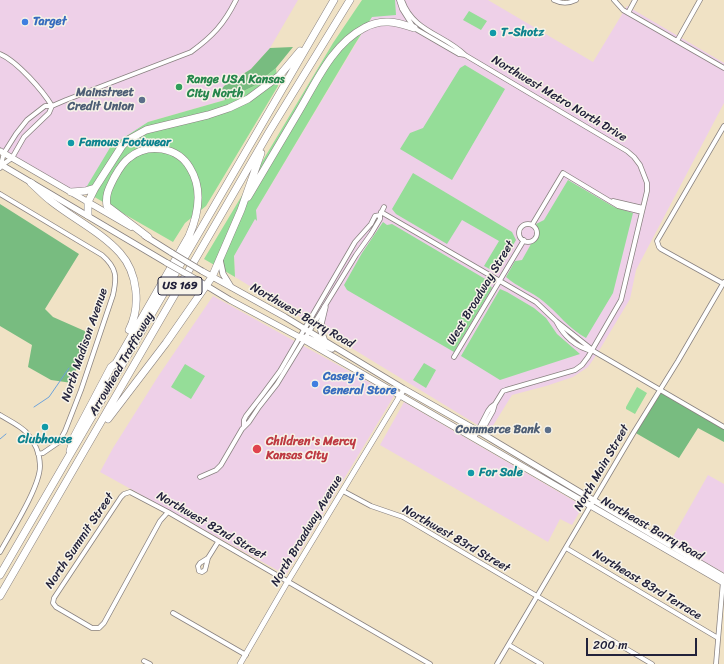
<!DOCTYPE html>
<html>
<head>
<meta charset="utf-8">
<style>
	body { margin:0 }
	#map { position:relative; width:724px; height:664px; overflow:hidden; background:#f0e2c5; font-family:Sriracha,sans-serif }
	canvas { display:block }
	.scale { position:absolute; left:586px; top:638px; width:111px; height:18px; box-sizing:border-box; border:2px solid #22223b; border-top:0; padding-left:5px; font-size:12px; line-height:14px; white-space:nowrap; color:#22223b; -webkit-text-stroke:3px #f7f3e8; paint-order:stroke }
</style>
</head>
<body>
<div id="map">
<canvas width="724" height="664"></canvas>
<div class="scale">200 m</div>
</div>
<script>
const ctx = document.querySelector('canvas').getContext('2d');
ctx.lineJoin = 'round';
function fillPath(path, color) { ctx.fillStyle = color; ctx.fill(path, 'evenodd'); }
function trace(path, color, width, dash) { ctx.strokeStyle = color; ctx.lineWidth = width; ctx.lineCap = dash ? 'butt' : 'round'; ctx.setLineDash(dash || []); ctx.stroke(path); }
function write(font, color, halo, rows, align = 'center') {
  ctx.font = font + ' Sriracha,sans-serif'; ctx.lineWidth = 3; ctx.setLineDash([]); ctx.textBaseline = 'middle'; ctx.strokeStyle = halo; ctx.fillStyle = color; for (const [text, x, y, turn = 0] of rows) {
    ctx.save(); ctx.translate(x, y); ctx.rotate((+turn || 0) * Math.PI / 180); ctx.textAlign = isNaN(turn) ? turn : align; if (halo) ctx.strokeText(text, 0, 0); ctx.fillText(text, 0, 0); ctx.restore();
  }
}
fillPath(new Path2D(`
	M 0,0 L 298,0 L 270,48 L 251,69 L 224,86 L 222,89 L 225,100 L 148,122 L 84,191 L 71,192 L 0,151 Z
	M 382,0 L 488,0 L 593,62 L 627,6 L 724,63 L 724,103 L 636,270 L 630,299 L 597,354 L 588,367 L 573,377 L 546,386 L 512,395 L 489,432 L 235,277 L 234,256 L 256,210 Z
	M 213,296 L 394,396 L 286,575 L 100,472 L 113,448 L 159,375 Z
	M 404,402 L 583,506 L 572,525 L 560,519 L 548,542 L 380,445 Z
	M 708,475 L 724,484 L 724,573 L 670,542 Z`), '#eed0e8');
fillPath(new Path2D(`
	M 362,0 L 395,0 L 396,15 L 372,17 L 355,44 L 256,210 L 257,221 L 255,219 L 234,256 L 235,277 L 204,259 L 333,43 Z
	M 469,11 L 487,21 L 481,30 L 463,20 Z
	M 465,65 L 505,89 L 452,180 L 400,149 L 410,133 L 423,128 L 460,68 Z
	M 276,68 L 278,86 L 206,206 L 185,223 L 173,242 L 84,191 L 111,146 L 148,122 L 225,100 L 254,86 Z
	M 413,173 L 512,232 L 516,240 L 497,273 L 484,266 L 499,241 L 462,220 L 447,244 L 396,214 L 392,209 Z
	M 568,180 L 614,207 L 633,213 L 613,293 L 586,338 C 569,329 558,313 543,301 C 532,292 517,287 506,277 L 515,261 L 522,260 L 531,244 L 537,240 L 539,232 L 536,224 L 544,220 Z
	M 383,222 L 387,225 L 392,224 L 487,280 L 492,288 L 454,352 L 347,290 L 344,285 L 362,253 Z
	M 500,289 L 507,292 L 534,308 L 546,318 L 557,334 L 580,354 L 500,380 L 461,356 Z
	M 424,363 L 436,370 L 426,388 L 413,380 Z
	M 185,364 L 205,376 L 191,399 L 171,387 Z
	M 637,387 L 647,393 L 635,414 L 626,409 L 626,407 Z`), '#95dd98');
fillPath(new Path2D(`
	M 293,47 L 276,68 L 254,86 L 225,100 L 222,89 L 224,86 L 251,69 L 270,48 Z
	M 0,204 L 79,254 L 45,309 L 53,317 L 87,332 L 72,383 L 51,380 L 28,367 L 32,345 L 0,326 Z
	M 660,390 L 724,427 L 724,442 L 698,428 L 679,458 L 634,432 Z`), '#78bc80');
trace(new Path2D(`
	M 34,407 L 49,397 L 69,368
	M 0,439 L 6,434`), '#6da2da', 1);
const minor = new Path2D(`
	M 399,0 L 402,9 L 414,28 L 459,54 L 465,55
	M 402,0 C 413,32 444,34 465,55 L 627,151 L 634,157 L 640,165 L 647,183 L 647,191 L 621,300 L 588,357 L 582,365 L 575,370 L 506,390 L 503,391 L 495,404 L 493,411 L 483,429 L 478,431
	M 554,0 C 562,4 568,4 576,0
	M 614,0 L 623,10 L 724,68
	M 628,13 L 635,0
	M 677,41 L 700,0
	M 0,54 C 17,61 43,91 52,106
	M 724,126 L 657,241 L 659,247 L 661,249 L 724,284
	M 2,165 L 12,158 L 24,137 L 49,113 L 52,106
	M 0,168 L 4,153 L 16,134 L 27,120 L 45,106 L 52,106 L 66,100 L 191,52 C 213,36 224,24 236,0
	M 0,194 L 102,255 C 117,268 117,277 113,295 L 81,390 L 65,431 L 59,442 L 43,453 L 38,454
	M 613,201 L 643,208
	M 381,212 L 536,302 L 556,321
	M519 233a9 9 0 1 1 18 0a9 9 0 1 1-18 0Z
	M 532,225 L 563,173 L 618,206 L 642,212
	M 593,351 C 576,348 563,335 556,321 L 595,352 L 724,427
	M 454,357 L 524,240
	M 0,415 C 8,420 19,425 26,432 C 34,441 40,453 40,466 C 40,487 11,532 0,552
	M 244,426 L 244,420 L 246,416 L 263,394 L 280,371 L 355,242 L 371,224 L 375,216 L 380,215
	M 474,438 L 488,411 L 491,407 L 495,404
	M 200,477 L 216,470 L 221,465 L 242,429 L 249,422 L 259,407 L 277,384 L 356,255 L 371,234 L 380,219 L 380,215 L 384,207
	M 343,491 L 371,506 L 403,517 L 652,664
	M 168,512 L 160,521 L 104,623 L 99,628 L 92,628 L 56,607 L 53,603 L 54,598 L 121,497 L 124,494 L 130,492 L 168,512 L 430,664
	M 566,548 L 718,638
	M 208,558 L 200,563 L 198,566 L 199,571 L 202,572 L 205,570 L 208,558 L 218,542
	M 173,613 L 246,655
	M 509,645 L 541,664
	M 144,661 L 150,664
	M 497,664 L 634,432 L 678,361 L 724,282
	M 716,664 L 723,581`);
const tertiary = new Path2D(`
	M 240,664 L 288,581 L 404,389`);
const secondary = new Path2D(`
	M 0,151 L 131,227
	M 0,164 L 167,263
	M 145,236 L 172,253
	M 220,260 L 223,274 L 231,287
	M 202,271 L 285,317 L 404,389 L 478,431 L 588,497 L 724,577
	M 197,280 L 230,300 L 299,337 L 724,583
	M 325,307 L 320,328 L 325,342
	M 301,337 L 308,338 L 332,349`);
const motorway = new Path2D(`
	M 31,183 C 38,189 44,196 51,201 C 74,219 101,232 120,253 C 138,273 141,307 129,330
	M 71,192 L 85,191 L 95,188
	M 248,197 C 264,170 280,143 296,116 C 315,85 331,45 364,28 C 381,18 397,22 414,28
	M 88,215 L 88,202 L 95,188 L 122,146 L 128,140 L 146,130 L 208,115 L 229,108 L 248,99 L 279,76 L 300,51
	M 108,419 L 166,343 L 212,277 L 241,210 L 261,153
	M 70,451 L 74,437 L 111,367 L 116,363 L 189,236 C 198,215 203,189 190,168 C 178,147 148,142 129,158 C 122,163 118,171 114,178 C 109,188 105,195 107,206 L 148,237
	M 0,575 L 334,0
	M 0,596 L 269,132 L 350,0`);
trace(minor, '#898280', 5.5);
trace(tertiary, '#898280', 6);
trace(secondary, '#898280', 7);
trace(motorway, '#898280', 8);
trace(minor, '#fff', 4);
trace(tertiary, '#fff', 5);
trace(secondary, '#fff', 5.5);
trace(motorway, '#fff', 7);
const secondaryBridge = new Path2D(`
	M 172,253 L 202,271
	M 167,263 L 197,280`);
trace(secondaryBridge, '#898280', 7, []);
trace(secondaryBridge, '#fff', 5.5);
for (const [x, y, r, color] of [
	[25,22,4,"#3f7fe0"],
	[493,33,4,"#0f9aa8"],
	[179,87,4,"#2e9e5b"],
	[142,100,4,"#5c6f8a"],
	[71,143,4,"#0f9aa8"],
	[315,384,4,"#3f7fe0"],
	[45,427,4,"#0f9aa8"],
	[548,430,4,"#5c6f8a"],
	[257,449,5,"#e0444e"],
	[471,473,4,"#0f9aa8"]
]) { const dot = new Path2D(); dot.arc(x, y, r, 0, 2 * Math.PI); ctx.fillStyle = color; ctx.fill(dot); trace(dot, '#f7f3e8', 1.5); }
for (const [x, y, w] of [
	[180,286,44]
]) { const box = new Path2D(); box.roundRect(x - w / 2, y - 9, w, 18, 3); ctx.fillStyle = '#f7f3e8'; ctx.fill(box); trace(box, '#22223b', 1); }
write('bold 11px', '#22223b', null, [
	["US 169",180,286]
]);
write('bold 12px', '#366cbe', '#f7f3e8', [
	["Target",33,22],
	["Casey's",323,377],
	["General Store",323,391]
], 'left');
write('bold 12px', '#0d838f', '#f7f3e8', [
	["T-Shotz",501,33],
	["Famous Footwear",79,143],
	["Clubhouse",45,440,"center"],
	["For Sale",479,473]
], 'left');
write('bold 12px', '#27864d', '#f7f3e8', [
	["Range USA Kansas",187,80],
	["City North",187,94]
], 'left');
write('bold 12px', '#4e5e75', '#f7f3e8', [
	["Mainstreet",134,93],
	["Credit Union",134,107],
	["Commerce Bank",540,430]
], 'right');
write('12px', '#22223b', '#f7f3e8', [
	["Northwest Metro North Drive",559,99,31],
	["West Broadway Street",481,293,-59],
	["Northwest Barry Road",302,316,30],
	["North Madison Avenue",85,345,-71],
	["Arrowhead Trafficway",122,364,-60],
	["North Main Street",602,468,-60],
	["Northwest 82nd Street",211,526,30],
	["Northeast Barry Road",652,529,30],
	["North Broadway Avenue",307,531,-59],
	["Northwest 83rd Street",456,539,30],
	["North Summit Street",80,541,-56],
	["Northeast 83rd Terrace",647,585,31]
]);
write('bold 12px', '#be3a42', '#f7f3e8', [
	["Children's Mercy",266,442],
	["Kansas City",266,456]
], 'left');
</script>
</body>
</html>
